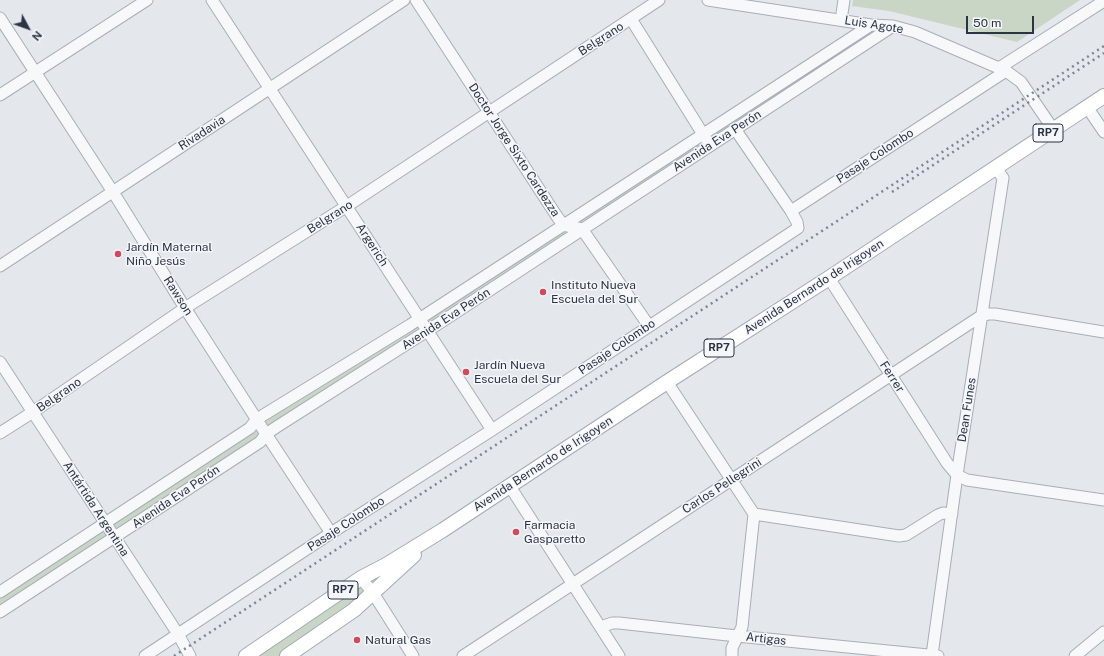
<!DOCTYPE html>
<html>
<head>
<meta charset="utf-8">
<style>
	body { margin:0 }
	#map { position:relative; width:1104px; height:656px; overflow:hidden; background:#e4e7ec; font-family:"Public Sans",sans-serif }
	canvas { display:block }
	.north { position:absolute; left:8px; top:8px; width:40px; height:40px; -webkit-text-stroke:3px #f4f6f9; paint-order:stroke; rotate:131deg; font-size:11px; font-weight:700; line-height:16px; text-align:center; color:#2b3445 }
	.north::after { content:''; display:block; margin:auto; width:14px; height:18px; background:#2b3445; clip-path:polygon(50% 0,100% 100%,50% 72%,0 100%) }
	.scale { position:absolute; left:966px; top:16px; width:68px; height:18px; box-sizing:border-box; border:2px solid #2b3445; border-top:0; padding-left:5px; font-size:12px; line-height:14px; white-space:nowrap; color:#2b3445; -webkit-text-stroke:3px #f4f6f9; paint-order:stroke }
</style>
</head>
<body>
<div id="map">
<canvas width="1104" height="656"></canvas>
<div class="north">N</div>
<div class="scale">50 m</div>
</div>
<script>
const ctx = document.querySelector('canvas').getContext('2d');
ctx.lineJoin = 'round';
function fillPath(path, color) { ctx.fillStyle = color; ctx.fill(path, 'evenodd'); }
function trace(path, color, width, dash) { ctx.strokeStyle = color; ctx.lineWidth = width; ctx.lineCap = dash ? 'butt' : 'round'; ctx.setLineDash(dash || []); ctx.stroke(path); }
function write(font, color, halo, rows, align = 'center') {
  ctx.font = font + ' "Public Sans",sans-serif'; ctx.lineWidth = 3; ctx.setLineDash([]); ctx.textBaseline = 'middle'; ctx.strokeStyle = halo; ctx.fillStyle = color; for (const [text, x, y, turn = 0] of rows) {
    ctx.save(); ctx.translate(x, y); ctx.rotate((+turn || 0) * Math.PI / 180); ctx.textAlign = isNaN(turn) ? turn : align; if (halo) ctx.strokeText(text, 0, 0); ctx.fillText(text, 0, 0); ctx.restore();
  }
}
fillPath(new Path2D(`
	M 853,0 L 1080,0 L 1017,42 L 889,11 L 852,6 Z
	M 867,29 L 871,32 L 719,134 L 0,607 L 0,596 L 274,413 Z
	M 443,530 L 287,656 L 246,656 Z`), '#c9d6c5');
const minor = new Path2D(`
	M 212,0 L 492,430
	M 416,0 L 556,215 L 563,225 L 582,229 L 649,326
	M 708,0 L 871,25 L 893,26 L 915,32 L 1006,71 L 1021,82 L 1053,129
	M 0,18 L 113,192 L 185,308 L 266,434 L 331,533
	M 631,19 L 706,139
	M 841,20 L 844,0
	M 999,68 L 1104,1
	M 0,95 L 147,0
	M 1087,107 L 1104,132
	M 735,129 L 791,211
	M 0,266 L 404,0
	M 829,278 L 947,463 L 957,475 L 967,480 L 1104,500
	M 0,362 L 178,634 L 190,656
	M 667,382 L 754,514
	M 0,433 L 33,412 L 185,308 L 347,206 L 659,0
	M 509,485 L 619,656
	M 754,514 L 899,536 L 906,535 L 938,515 L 943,513 L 952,514
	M 361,578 L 373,593 L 413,656
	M 0,592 L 250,428 L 257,419 L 410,325 L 871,25
	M 0,612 L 260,442 L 266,434 L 278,426 L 438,324 L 893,26
	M 601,627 L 612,623 L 619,623 L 737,636 L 938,656
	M 932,655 L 957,475 L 1003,178 L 996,168
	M 145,656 L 331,533 L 492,430 L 792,232 L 798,228 L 797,222 L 791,211 L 1006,71
	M 463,656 L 981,316 L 989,314 L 995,314 L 1104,332
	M 732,656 L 732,648 L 742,627 L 754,514
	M 1075,656 L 1104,632`);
const major = new Path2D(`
	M 246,656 L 361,578 L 386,565 L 443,530 L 667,382 L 829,278 L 1104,96
	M 287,656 L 354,610 L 414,555`);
trace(minor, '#a9aeb7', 13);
trace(major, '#a3abb8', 16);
trace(minor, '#f7f8fa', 11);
trace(major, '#fff', 14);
trace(new Path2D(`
	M 892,192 L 1104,53
	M 174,656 L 1104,46`), '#7d8696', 2.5, [2, 4]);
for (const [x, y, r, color] of [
	[118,254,4,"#d1495b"],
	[543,292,4,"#d1495b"],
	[466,372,4,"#d1495b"],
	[516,532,4,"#d1495b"],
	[357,640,4,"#d1495b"]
]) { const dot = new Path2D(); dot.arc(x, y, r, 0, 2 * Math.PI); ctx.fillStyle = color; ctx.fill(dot); trace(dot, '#f4f6f9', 1.5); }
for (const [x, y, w] of [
	[1048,133,30],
	[719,348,30],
	[343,590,30]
]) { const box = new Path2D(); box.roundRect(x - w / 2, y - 9, w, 18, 3); ctx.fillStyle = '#f4f6f9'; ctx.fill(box); trace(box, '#2b3445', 1); }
write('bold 11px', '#2b3445', null, [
	["RP7",1048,133],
	["RP7",719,348],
	["RP7",343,590]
]);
write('12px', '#2b3445', '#f4f6f9', [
	["Luis Agote",874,25,9],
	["Belgrano",601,39,-33],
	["Rivadavia",202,133,-33],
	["Avenida Eva Perón",717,141,-33],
	["Doctor Jorge Sixto Cardezza",514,150,57],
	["Pasaje Colombo",875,156,-33],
	["Belgrano",330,217,-32],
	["Argerich",372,245,57],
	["Avenida Bernardo de Irigoyen",814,287,-33],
	["Rawson",178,296,58],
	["Avenida Eva Perón",446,319,-33],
	["Pasaje Colombo",617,347,-34],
	["Ferrer",892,377,57],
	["Belgrano",59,395,-34],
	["Dean Funes",967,410,-81],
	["Avenida Bernardo de Irigoyen",543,464,-33],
	["Carlos Pellegrini",722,486,-33],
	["Avenida Eva Perón",176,497,-34],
	["Antártida Argentina",96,509,57],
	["Pasaje Colombo",346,524,-33],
	["Artigas",766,639,6]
]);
write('12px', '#2b3445', '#f4f6f9', [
	["Jardín Maternal",126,247],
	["Niño Jesús",126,261],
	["Instituto Nueva",551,285],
	["Escuela del Sur",551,299],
	["Jardín Nueva",474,365],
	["Escuela del Sur",474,379],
	["Farmacia",524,525],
	["Gasparetto",524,539],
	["Natural Gas",365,640]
], 'left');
</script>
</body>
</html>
